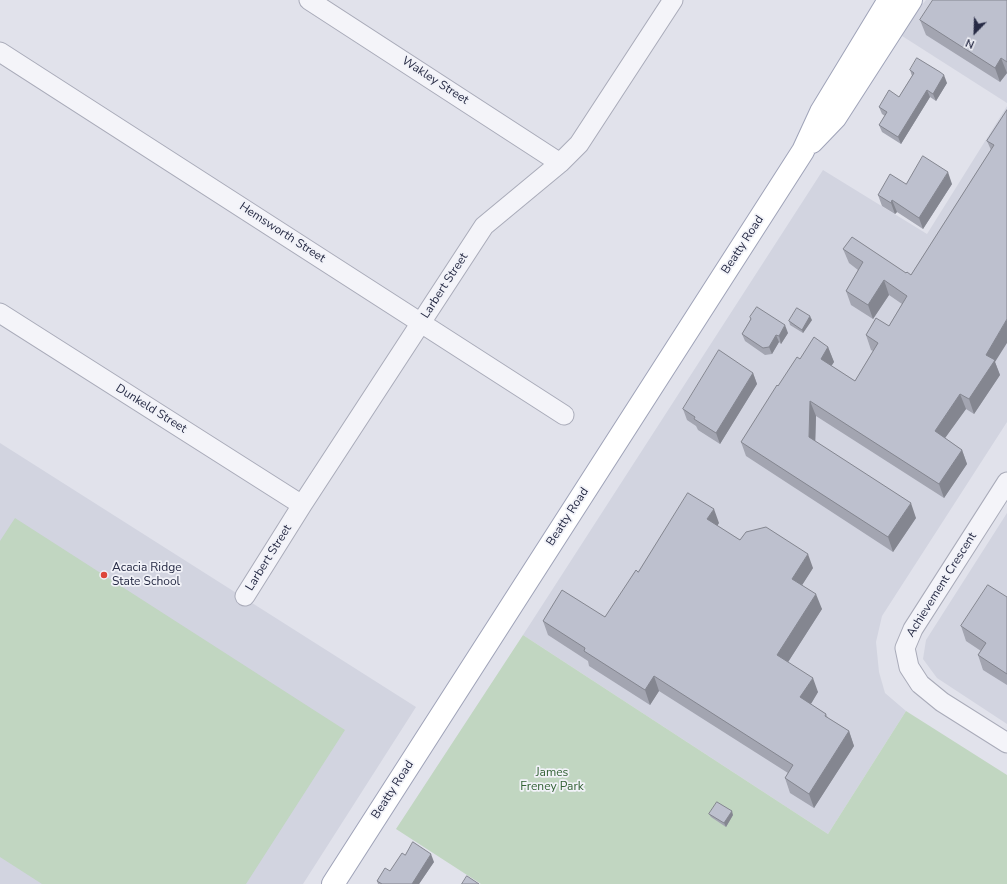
<!DOCTYPE html>
<html>
<head>
<meta charset="utf-8">
<style>
	body { margin:0 }
	#map { position:relative; width:1007px; height:884px; overflow:hidden; background:#e1e2eb; font-family:"Nunito Sans",sans-serif }
	canvas { display:block }
	.north { position:absolute; left:955px; top:12px; width:40px; height:40px; -webkit-text-stroke:3px #f1f2f8; paint-order:stroke; rotate:203deg; font-size:11px; font-weight:700; line-height:16px; text-align:center; color:#272b45 }
	.north::after { content:''; display:block; margin:auto; width:14px; height:18px; background:#272b45; clip-path:polygon(50% 0,100% 100%,50% 72%,0 100%) }
</style>
</head>
<body>
<div id="map">
<canvas width="1007" height="884"></canvas>
<div class="north">N</div>
</div>
<script>
const ctx = document.querySelector('canvas').getContext('2d');
ctx.lineJoin = 'round';
function fillPath(path, color) { ctx.fillStyle = color; ctx.fill(path, 'evenodd'); }
function trace(path, color, width, dash) { ctx.strokeStyle = color; ctx.lineWidth = width; ctx.lineCap = dash ? 'butt' : 'round'; ctx.setLineDash(dash || []); ctx.stroke(path); }
function write(font, color, halo, rows, align = 'center') {
  ctx.font = font + ' "Nunito Sans",sans-serif'; ctx.lineWidth = 3.5; ctx.setLineDash([]); ctx.textBaseline = 'middle'; ctx.strokeStyle = halo; ctx.fillStyle = color; for (const [text, x, y, turn = 0] of rows) {
    ctx.save(); ctx.translate(x, y); ctx.rotate((+turn || 0) * Math.PI / 180); ctx.textAlign = isNaN(turn) ? turn : align; if (halo) ctx.strokeText(text, 0, 0); ctx.fillText(text, 0, 0); ctx.restore();
  }
}
fillPath(new Path2D(`
	M 926,0 L 1007,0 L 1007,103 L 899,34 Z
	M 1007,106 L 1007,422 L 882,616 L 876,642 L 879,672 L 885,693 L 906,711 L 828,834 L 523,635 L 823,170 L 927,234 Z
	M 0,443 L 416,707 L 303,884 L 0,884 Z
	M 1007,513 L 1007,724 L 937,678 L 923,659 L 926,640 Z`), '#d2d4e0');
fillPath(new Path2D(`
	M 15,518 L 345,730 L 246,884 L 42,884 L 0,857 L 0,541 Z
	M 523,635 L 828,834 L 906,711 L 1007,775 L 1007,884 L 481,884 L 396,829 Z`), '#c1d6c1');
const minor = new Path2D(`
	M 309,0 L 560,163
	M 0,52 L 564,415
	M 0,313 L 302,505
	M 1007,482 L 913,629 L 905,648 L 909,667 L 920,684 L 942,702 L 1007,743
	M 245,596 L 302,505 L 484,226 L 560,163 L 579,144 L 673,0`);
const major = new Path2D(`
	M 812,142 L 835,118 L 911,0
	M 333,884 L 803,151 L 821,112 L 889,0`);
trace(minor, '#a9abb9', 21);
trace(major, '#9fa3b8', 24);
trace(minor, '#f4f4f9', 19);
trace(major, '#fff', 22);
fillPath(new Path2D(`
	M 1007,0 L 1007,73 L 1000,82 L 926,35 L 920,20 Z
	M 910,70 L 947,83 L 936,101 L 930,97 L 901,144 L 882,132 L 879,125 L 885,116 L 882,114 L 879,107 L 899,97 L 912,76 Z
	M 1007,110 L 995,362 L 1000,375 L 974,414 L 966,409 L 945,438 L 962,450 L 967,464 L 944,498 L 816,416 L 815,441 L 916,518 L 893,552 L 746,456 L 741,442 L 778,386 L 800,359 L 828,347 L 834,362 L 831,366 L 855,381 L 873,351 L 871,350 L 866,335 L 889,326 L 902,304 L 889,295 L 873,319 L 851,305 L 846,291 L 858,270 L 849,263 L 843,249 L 911,275 L 991,150 L 987,141 Z
	M 906,184 L 952,184 L 923,229 L 897,212 L 895,214 L 882,206 L 878,195 Z
	M 750,317 L 788,333 L 781,344 L 779,342 L 772,354 L 765,355 L 745,341 L 742,334 L 751,319 Z
	M 812,320 L 803,333 L 790,325 L 789,321 Z
	M 753,373 L 757,384 L 720,444 L 698,430 L 696,426 L 687,420 L 683,409 Z
	M 719,523 L 717,526 L 740,540 L 813,568 L 802,585 L 822,609 L 788,662 L 818,692 L 811,704 L 826,714 L 828,718 L 849,731 L 854,746 L 814,808 L 790,793 L 785,778 L 788,773 L 659,691 L 650,705 L 589,666 L 588,661 L 548,635 L 543,621 L 605,617 L 638,572 Z
	M 1007,597 L 1007,685 L 983,670 L 978,655 L 981,651 L 966,641 L 961,626 Z
	M 709,814 L 733,815 L 726,827 L 711,817 Z
	M 405,855 L 434,862 L 419,884 L 378,884 L 377,881 L 390,871 Z`), '#a3a5b1');
fillPath(new Path2D(`
	M 1001,58 L 1007,73 L 1000,82 L 995,68 Z
	M 944,75 L 947,83 L 936,101 L 933,94 Z
	M 927,90 L 930,97 L 901,144 L 898,137 Z
	M 948,172 L 952,184 L 923,229 L 919,218 Z
	M 892,200 L 897,212 L 895,214 L 891,203 Z
	M 884,280 L 889,295 L 873,319 L 868,305 Z
	M 810,316 L 812,320 L 803,333 L 802,330 Z
	M 1007,319 L 1007,343 L 995,362 L 1000,375 L 974,414 L 969,399 L 986,355 Z
	M 785,325 L 788,333 L 781,344 L 779,336 Z
	M 776,335 L 779,342 L 772,354 L 769,347 Z
	M 828,347 L 834,362 L 826,374 L 821,359 Z
	M 753,373 L 757,384 L 720,444 L 716,433 Z
	M 960,394 L 966,409 L 940,445 L 935,431 Z
	M 810,401 L 816,416 L 815,452 L 809,437 Z
	M 962,450 L 967,464 L 944,498 L 939,484 Z
	M 911,503 L 916,518 L 893,552 L 888,537 Z
	M 714,509 L 719,523 L 712,534 L 707,519 Z
	M 808,554 L 813,568 L 797,593 L 792,579 Z
	M 816,594 L 822,609 L 783,670 L 777,655 Z
	M 654,676 L 659,691 L 650,705 L 645,690 Z
	M 813,678 L 818,692 L 806,712 L 800,697 Z
	M 849,731 L 854,746 L 814,808 L 809,794 Z
	M 732,811 L 733,815 L 726,827 L 724,823 Z
	M 431,854 L 434,862 L 419,884 L 412,884 Z`), '#848690');
const building = new Path2D(`
	M 933,0 L 1007,0 L 1007,62 L 1001,58 L 995,68 L 920,20 Z
	M 917,58 L 940,72 L 944,75 L 933,94 L 927,90 L 898,137 L 879,125 L 887,112 L 879,107 L 889,90 L 899,97 L 914,73 L 910,70 Z
	M 1007,110 L 1007,319 L 986,355 L 995,360 L 969,399 L 960,394 L 935,431 L 962,450 L 939,484 L 810,401 L 809,437 L 911,503 L 888,537 L 741,442 L 777,385 L 778,386 L 797,357 L 800,359 L 814,337 L 828,347 L 821,359 L 855,381 L 878,343 L 866,335 L 876,318 L 889,326 L 907,296 L 884,280 L 868,305 L 846,291 L 863,262 L 843,249 L 852,237 L 906,273 L 907,272 L 911,275 L 994,145 L 987,141 Z
	M 923,156 L 948,172 L 919,218 L 892,200 L 891,203 L 878,195 L 890,174 L 906,184 Z
	M 757,307 L 785,325 L 779,336 L 776,335 L 769,347 L 763,348 L 742,334 L 751,319 L 750,317 Z
	M 797,308 L 810,316 L 802,330 L 789,321 Z
	M 719,350 L 753,373 L 716,433 L 694,419 L 695,417 L 683,409 Z
	M 688,493 L 714,509 L 707,519 L 740,540 L 746,532 L 766,527 L 808,554 L 792,579 L 816,594 L 777,655 L 813,678 L 800,697 L 826,714 L 825,716 L 849,731 L 809,794 L 785,778 L 793,765 L 654,676 L 645,690 L 584,651 L 585,648 L 543,621 L 562,590 L 605,617 L 636,570 L 638,572 Z
	M 988,585 L 1007,597 L 1007,674 L 978,655 L 986,643 L 961,626 Z
	M 717,802 L 732,811 L 724,823 L 709,814 Z
	M 413,842 L 431,854 L 412,884 L 382,884 L 377,881 L 385,868 L 390,871 L 402,853 L 405,855 Z
	M 467,876 L 479,884 L 462,884 Z`);
fillPath(building, '#bdc0ce');
trace(building, '#848690', 1);
for (const [x, y, r, color] of [
	[104,575,4,"#dd4639"]
]) { const dot = new Path2D(); dot.arc(x, y, r, 0, 2 * Math.PI); ctx.fillStyle = color; ctx.fill(dot); trace(dot, '#f1f2f8', 1.5); }
write('12px', '#272b45', '#f1f2f8', [
	["Wakley Street",435,81,33],
	["Hemsworth Street",282,233,33],
	["Beatty Road",743,245,-57],
	["Larbert Street",445,286,-57],
	["Dunkeld Street",151,409,32],
	["Beatty Road",568,517,-57],
	["Larbert Street",269,558,-58],
	["Achievement Crescent",942,585,-58],
	["Beatty Road",393,790,-57]
]);
write('12px', '#272b45', '#f1f2f8', [
	["Acacia Ridge",112,568],
	["State School",112,582]
], 'left');
write('12px', '#336235', '#f1f2f8', [
	["James",552,773],
	["Freney Park",552,787]
]);
</script>
</body>
</html>
